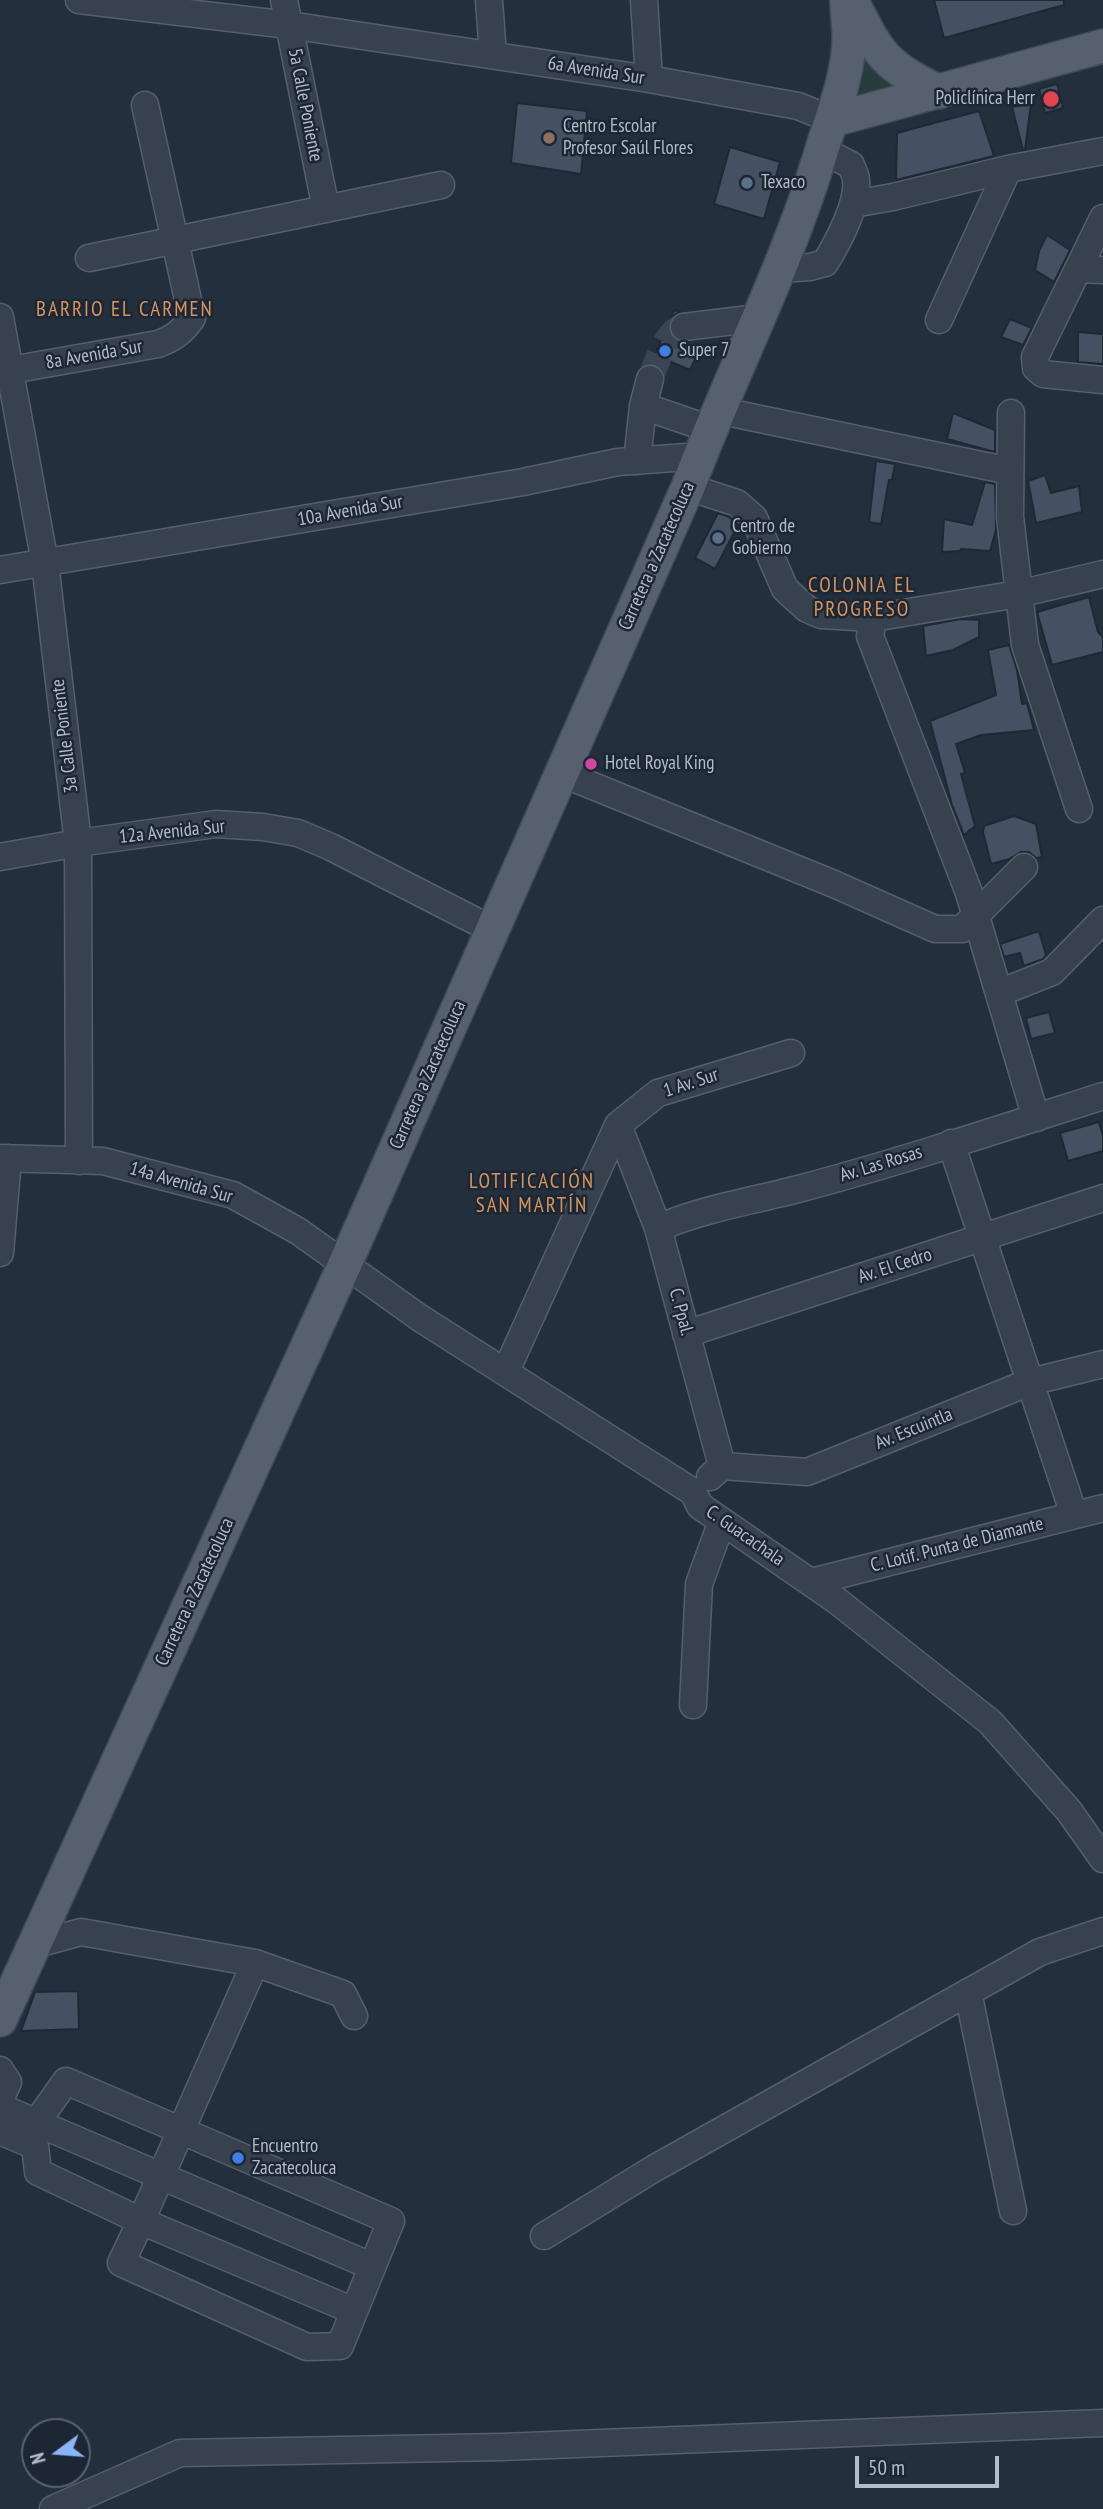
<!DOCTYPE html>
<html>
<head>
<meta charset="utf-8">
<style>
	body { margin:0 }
	#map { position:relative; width:1103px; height:2509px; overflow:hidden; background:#242f3e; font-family:"PT Sans Narrow",sans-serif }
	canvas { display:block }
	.north { position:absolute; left:21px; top:2418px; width:70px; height:70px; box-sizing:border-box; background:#1d2633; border:2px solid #59626f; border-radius:50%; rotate:254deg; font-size:19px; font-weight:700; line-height:28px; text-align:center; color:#b4bcc9 }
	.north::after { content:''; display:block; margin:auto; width:24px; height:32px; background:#8ab4f8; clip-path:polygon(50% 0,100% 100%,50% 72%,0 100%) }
	.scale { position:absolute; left:855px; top:2456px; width:144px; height:32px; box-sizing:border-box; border:4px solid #b4bcc9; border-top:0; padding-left:9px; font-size:21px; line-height:24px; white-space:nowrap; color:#b4bcc9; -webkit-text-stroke:5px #1d2633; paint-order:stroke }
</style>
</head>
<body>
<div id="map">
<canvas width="1103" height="2509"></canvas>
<div class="north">N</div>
<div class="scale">50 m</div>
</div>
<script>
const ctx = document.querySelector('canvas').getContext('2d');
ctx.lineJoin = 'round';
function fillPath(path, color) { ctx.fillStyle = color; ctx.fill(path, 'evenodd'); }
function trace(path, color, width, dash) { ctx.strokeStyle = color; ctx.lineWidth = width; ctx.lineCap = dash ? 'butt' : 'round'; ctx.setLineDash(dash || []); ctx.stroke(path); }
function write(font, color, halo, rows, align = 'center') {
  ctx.font = font + ' "PT Sans Narrow",sans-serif'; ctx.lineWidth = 5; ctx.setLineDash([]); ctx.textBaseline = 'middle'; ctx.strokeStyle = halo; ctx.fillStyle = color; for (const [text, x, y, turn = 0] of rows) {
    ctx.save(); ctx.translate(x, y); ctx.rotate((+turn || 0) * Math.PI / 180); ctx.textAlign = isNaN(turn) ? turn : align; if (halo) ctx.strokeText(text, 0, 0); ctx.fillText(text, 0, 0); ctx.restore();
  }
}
fillPath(new Path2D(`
	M 866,55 L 883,79 L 903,93 L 858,104 Z`), '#263c3f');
const building = new Path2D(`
	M 934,0 L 1064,0 L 1064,5 L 944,38 Z
	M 1057,84 L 1063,108 L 1045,113 L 1039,89 Z
	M 517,103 L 587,111 L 581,174 L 511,163 Z
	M 1031,104 L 1025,150 L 1023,150 L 1012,107 Z
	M 979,111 L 994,156 L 896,180 L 897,133 Z
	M 730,147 L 780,162 L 764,219 L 714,204 Z
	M 1047,235 L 1070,250 L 1054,282 L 1035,270 L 1039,251 Z
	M 674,310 L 680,312 L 674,315 L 669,321 L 669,330 L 671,336 L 699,351 L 690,370 L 669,361 L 664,373 L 661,367 L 651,364 Z
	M 1010,319 L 1032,328 L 1023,345 L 1001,337 Z
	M 1078,332 L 1103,334 L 1103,364 L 1078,362 Z
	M 953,413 L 995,430 L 995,452 L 947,439 Z
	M 876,461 L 895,464 L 892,480 L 889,480 L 881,524 L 869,522 Z
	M 1045,475 L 1051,493 L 1079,486 L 1082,512 L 1036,523 L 1028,481 Z
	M 985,482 L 995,484 L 996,530 L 990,551 L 961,549 L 960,551 L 942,552 L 944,519 L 972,525 Z
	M 718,513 L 729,517 L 738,525 L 715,569 L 695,558 Z
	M 1089,597 L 1098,632 L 1103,637 L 1103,652 L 1052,665 L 1037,612 Z
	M 961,619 L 979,620 L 979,637 L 953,650 L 926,656 L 923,626 Z
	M 1009,645 L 1017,670 L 1022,704 L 1027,703 L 1034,730 L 981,735 L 956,744 L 965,773 L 961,774 L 975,826 L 964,835 L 952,805 L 930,721 L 996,695 L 988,650 Z
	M 1014,816 L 1036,824 L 1042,857 L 1036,858 L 1029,852 L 1021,852 L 1009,859 L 991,864 L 983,832 L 984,826 Z
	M 1039,931 L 1046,955 L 1043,959 L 1024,966 L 1020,953 L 1004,957 L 1000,944 Z
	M 1049,1012 L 1055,1033 L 1031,1039 L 1026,1018 Z
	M 1099,1122 L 1103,1136 L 1103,1151 L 1068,1161 L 1060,1133 Z
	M 78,1991 L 79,2029 L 21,2031 L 35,1992 Z`);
fillPath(building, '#455162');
trace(building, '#1f2835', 2);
trace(new Path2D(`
	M 650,379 C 657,364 666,329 684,327`), '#3a4453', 26, [26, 13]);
const minor = new Path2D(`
	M 79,0 L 289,25 L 649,79 L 798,106 L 833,120
	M 284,0 L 326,209
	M 489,0 L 493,55
	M 644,0 L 649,79
	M 853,204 L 893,197 L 1008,169 L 1103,151
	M 1103,218 L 1035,357 L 1036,368 L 1043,374 L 1103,380
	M 89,258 L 441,185
	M 780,269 L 810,267 L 825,263 C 837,244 859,203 856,180 C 856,175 852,169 851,165 L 822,150
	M 1078,269 L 1103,270
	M 0,317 L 45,563 L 78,843 L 79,1161
	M 939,320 L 1008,169
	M 684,327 L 758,318
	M 0,372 L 158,344 C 174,338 182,332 192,318 L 145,105
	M 650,379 L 643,406 L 710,429
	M 717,410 L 1010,471
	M 1011,413 L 1010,517 L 1025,645 L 1079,809
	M 637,461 L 643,406
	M 688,487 L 737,503 L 754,518 L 785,589 L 807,609 L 821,615 L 873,618 L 1018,594 L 1103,574
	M 0,570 L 523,482 L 618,462 L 700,456
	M 873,618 L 870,636 L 969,893 L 1036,1118
	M 561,773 L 834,884 L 935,929 L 962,929 L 1024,867
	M 0,857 L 78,843 L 216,824 L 263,827 L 298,833 L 331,847 L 491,929
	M 999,993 L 1052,972 L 1103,920
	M 618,1125 L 658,1228 L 722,1466 L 710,1477
	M 951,1143 L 1074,1515
	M 0,1158 L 103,1161 L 233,1195 L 298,1231 L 420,1318 L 693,1492 L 700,1506 L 836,1600 L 990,1722 L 1069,1811 L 1103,1859
	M 658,1228 C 705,1208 753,1201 802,1188 C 903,1161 1003,1128 1103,1096
	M 0,1253 L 8,1158
	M 686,1334 L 1103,1198
	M 506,1371 L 618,1125 L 658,1093 L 791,1053
	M 722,1466 L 807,1472 L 1030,1382 L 1103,1364
	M 811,1582 L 1103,1508
	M 693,1705 L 699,1584 L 722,1521
	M 33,1945 L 81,1932 L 255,1963 L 343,1994 L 354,2016
	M 255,1963 L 141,2221 L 354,2311
	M 968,1992 L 1013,2211
	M 0,2070 L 8,2082 L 0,2100
	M 0,2107 L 371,2266
	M 0,2131 L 35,2146 L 38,2172 L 141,2221 L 121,2263 L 307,2347 L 340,2346 L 391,2221 L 66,2081 L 36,2123
	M 544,2236 L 655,2168 L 1040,1952 L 1103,1931
	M 53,2509 L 180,2453 L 502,2447 L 1103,2423`);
const major = new Path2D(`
	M 852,1 C 879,55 884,65 939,92
	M 833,120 L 1103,46
	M 0,2020 L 345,1264 L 688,487 C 730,376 785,270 820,156 C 831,117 849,78 849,37 C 849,25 847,12 847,0`);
trace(minor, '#565f6c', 29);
trace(major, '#414a57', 36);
trace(minor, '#38414e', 26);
trace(major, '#56606e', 33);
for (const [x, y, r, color] of [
	[1051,99,9,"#e0444e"],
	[549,138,7,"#8d6e63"],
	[747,183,7,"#5c6f8a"],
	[665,351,7,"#3f7fe0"],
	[718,538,7,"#5c6f8a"],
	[591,764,7,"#d1479c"],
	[238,2158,7,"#3f7fe0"]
]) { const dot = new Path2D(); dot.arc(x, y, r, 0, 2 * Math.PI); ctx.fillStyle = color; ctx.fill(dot); trace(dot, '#1d2633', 2.5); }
write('19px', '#b4bcc9', '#1d2633', [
	["6a Avenida Sur",596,71,9],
	["5a Calle Poniente",305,105,79],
	["8a Avenida Sur",94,355,-10],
	["10a Avenida Sur",350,511,-10],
	["Carretera a Zacatecoluca",657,556,-66],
	["3a Calle Poniente",65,736,-97],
	["12a Avenida Sur",172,832,-6],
	["Carretera a Zacatecoluca",428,1075,-66],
	["1 Av. Sur",691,1083,-18],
	["Av. Las Rosas",881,1164,-17],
	["14a Avenida Sur",181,1183,16],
	["Av. El Cedro",895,1266,-18],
	["C. Ppal.",681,1312,75],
	["Av. Escuintla",914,1429,-22],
	["C. Guacachala",745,1536,35],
	["C. Lotif. Punta de Diamante",957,1545,-14],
	["Carretera a Zacatecoluca",195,1592,-65]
]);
write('19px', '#b4bcc9', '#1d2633', [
	["Policlínica Herr",1035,99,"right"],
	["Centro Escolar",563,127],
	["Profesor Saúl Flores",563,149],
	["Texaco",761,183],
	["Super 7",679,351],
	["Centro de",732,527],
	["Gobierno",732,549],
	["Hotel Royal King",605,764],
	["Encuentro",252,2147],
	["Zacatecoluca",252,2169]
], 'left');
ctx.letterSpacing = '2px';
write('21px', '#d59563', '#1d2633', [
	["BARRIO EL CARMEN",125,310],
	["COLONIA EL",862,586],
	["PROGRESO",862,610],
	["LOTIFICACIÓN",532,1182],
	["SAN MARTÍN",532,1206]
]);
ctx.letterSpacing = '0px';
</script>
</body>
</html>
